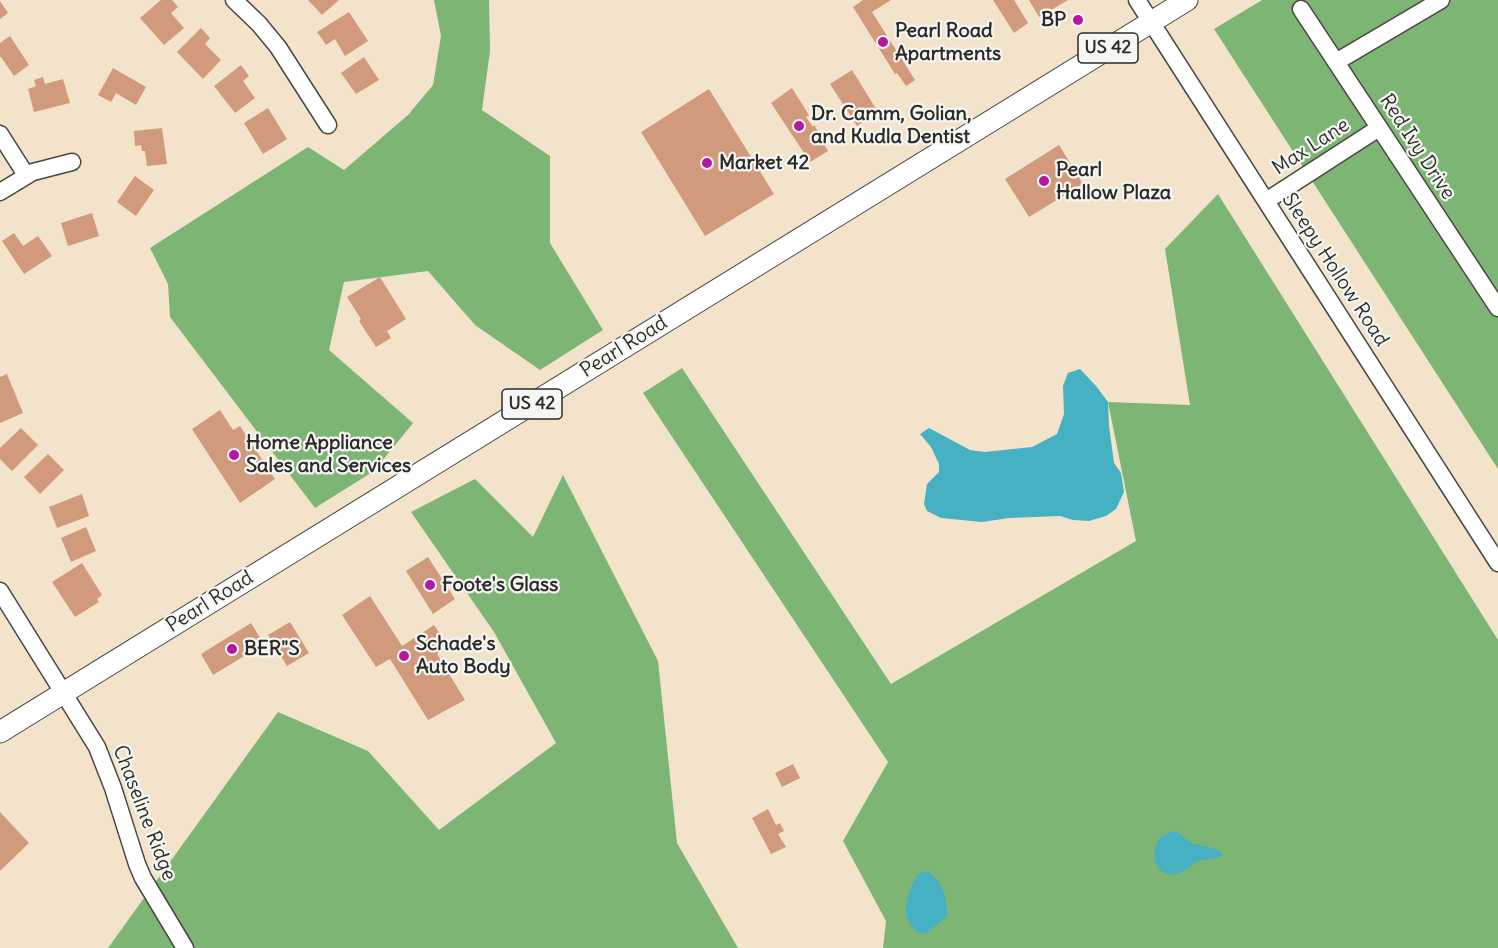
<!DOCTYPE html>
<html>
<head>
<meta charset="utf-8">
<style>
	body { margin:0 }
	canvas { display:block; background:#f3e3cb }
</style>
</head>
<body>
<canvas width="1498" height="948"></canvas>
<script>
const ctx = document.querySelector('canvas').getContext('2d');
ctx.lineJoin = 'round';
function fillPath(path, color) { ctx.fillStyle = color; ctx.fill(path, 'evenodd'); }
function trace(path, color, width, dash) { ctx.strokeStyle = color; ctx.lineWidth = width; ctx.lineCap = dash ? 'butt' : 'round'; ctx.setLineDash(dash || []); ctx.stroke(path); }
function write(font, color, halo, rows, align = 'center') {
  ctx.font = font + ' Delius,sans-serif'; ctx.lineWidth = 4.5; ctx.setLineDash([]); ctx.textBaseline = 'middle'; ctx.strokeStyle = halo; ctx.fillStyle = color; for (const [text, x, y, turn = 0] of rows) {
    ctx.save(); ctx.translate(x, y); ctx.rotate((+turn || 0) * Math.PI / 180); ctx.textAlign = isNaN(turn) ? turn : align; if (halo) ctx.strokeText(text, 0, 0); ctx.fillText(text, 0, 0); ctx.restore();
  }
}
fillPath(new Path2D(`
	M 434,0 L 489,0 L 490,51 L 482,110 L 550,156 L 550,243 L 603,330 L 540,370 L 475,325 L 428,271 L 344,282 L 329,350 L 413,423 L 374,471 L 315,508 L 170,317 L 168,284 L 150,248 L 308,147 L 344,170 L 408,115 L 433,85 L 441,36 Z
	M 1262,0 L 1498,0 L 1498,469 L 1214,29 Z
	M 1218,194 L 1498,640 L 1498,948 L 883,948 L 886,921 L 843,841 L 888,762 L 643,393 L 682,368 L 891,684 L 1136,541 L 1108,402 L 1190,405 L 1165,249 Z
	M 563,475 L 658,661 L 677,843 L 738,948 L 108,948 L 278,712 L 368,751 L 439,830 L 556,743 L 494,632 L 411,512 L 475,479 L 533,537 Z`), '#7db674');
fillPath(new Path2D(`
	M 1080,369 L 1096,386 L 1108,402 L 1109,426 L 1114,463 L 1121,473 L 1124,492 L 1116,509 L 1106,516 L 1089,521 L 1073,520 L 1060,516 L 1009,518 L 982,522 L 941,518 L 927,511 L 924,504 L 927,484 L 939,472 L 939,464 L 931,447 L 920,434 L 929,428 L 970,450 L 985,452 L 1032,447 L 1057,434 L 1064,414 L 1063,386 L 1068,373 Z
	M 1175,831 L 1193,844 L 1213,848 L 1221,852 L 1222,856 C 1212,861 1207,858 1199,861 C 1192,863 1186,871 1179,873 C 1151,883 1143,836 1175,831 Z
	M 928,871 C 943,885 947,895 947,916 L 928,932 L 922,934 C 896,921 907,893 918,874 Z`), '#45b1c3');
fillPath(new Path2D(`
	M 161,0 L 172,0 L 178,7 L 171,13 L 184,28 L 164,45 L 140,18 Z
	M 308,0 L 339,0 L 322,15 Z
	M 863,0 L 891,0 L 872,12 L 915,80 L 906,86 L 897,73 L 895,74 L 853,7 Z
	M 993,0 L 1014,0 L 1028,23 L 1014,33 Z
	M 1029,0 L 1068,0 L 1039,17 Z
	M 0,1 L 8,13 L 0,19 Z
	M 349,12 L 368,41 L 345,56 L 335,39 L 326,45 L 317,32 Z
	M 201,28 L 210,38 L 205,44 L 221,60 L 203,79 L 177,52 Z
	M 10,36 L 29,65 L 14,76 L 1,57 L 0,57 L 0,43 Z
	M 364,57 L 379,80 L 356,94 L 341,73 Z
	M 241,65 L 249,76 L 243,81 L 255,98 L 235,113 L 214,86 Z
	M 113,68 L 146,87 L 136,105 L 116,93 L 111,102 L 98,95 Z
	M 852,70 L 878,112 L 857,126 L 830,84 Z
	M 43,77 L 45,84 L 63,79 L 70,103 L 34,112 L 28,89 L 36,86 L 34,80 Z
	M 792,88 L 809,115 L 806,117 L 813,127 L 814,125 L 825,142 L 824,144 L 828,151 L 810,162 L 771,103 Z
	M 709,89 L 774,194 L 705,236 L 641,132 Z
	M 268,108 L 287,139 L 263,154 L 244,123 Z
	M 162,128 L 167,164 L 147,166 L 145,151 L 142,151 L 141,145 L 135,146 L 134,131 Z
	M 1059,145 L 1083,184 L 1029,217 L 1005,179 Z
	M 135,176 L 154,190 L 136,216 L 117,202 Z
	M 92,213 L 99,236 L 68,246 L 61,223 Z
	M 14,233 L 23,246 L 38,236 L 52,256 L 24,274 L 2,241 Z
	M 380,277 L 406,319 L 387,331 L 391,338 L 376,347 L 359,321 L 361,319 L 347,297 Z
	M 7,374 L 23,413 L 0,423 L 0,377 Z
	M 220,410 L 233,430 L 240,426 L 275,479 L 240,503 L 192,429 Z
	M 21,428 L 38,445 L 12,471 L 0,459 L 0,448 Z
	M 48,454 L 64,470 L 40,494 L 24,477 Z
	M 82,494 L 89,516 L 57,528 L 49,507 Z
	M 86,527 L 96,551 L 71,562 L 61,538 Z
	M 428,557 L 455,599 L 433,614 L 406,571 Z
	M 82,563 L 102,595 L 97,599 L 99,602 L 75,617 L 52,582 Z
	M 370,596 L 402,646 L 434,625 L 448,646 L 437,654 L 465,700 L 428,720 L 390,659 L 376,667 L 342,615 Z
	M 290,622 L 309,653 L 287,666 L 268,635 Z
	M 251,623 L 264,644 L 213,675 L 201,654 Z
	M 793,764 L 800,778 L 782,787 L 775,773 Z
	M 768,809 L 776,825 L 780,823 L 784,831 L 778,834 L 786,847 L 771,854 L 752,818 Z
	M 0,812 L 29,843 L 0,871 Z`), '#d19a7c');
const minor = new Path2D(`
	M 234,0 L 259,24 L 278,47 L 328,125
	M 1137,0 L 1498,563
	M 1301,9 L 1498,308
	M 1336,62 L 1441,0
	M 0,134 L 26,175
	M 0,192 L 33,172 L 72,162
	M 1266,201 L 1379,128
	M 0,591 L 97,747 L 113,788 L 137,864 L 143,878 L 185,948`);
const major = new Path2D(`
	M 0,732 L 1187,0`);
trace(minor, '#494743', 19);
trace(major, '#494743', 23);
trace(minor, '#fff', 16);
trace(major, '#fff', 21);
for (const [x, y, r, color] of [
	[1078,20,6,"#b5179e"],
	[883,42,6,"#b5179e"],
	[799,126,6,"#b5179e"],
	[707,163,6,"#b5179e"],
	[1044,181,6,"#b5179e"],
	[234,455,6,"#b5179e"],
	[430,585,6,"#b5179e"],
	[232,649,6,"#b5179e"],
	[404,656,6,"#b5179e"]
]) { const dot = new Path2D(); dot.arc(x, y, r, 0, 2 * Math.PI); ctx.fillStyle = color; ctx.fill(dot); trace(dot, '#f6f6f2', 2); }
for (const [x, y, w] of [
	[1108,48,60],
	[532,404,60]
]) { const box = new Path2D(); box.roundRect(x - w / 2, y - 15, w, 30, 4.5); ctx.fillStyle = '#f6f6f2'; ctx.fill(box); trace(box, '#2b2b2b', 1.5); }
write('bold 18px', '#2b2b2b', null, [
	["US 42",1108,48],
	["US 42",532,404]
]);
write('bold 20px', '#2b2b2b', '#f6f6f2', [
	["BP",1066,20,"right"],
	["Pearl Road",895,31],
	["Apartments",895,54],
	["Dr. Camm, Golian,",811,114],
	["and Kudla Dentist",811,137],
	["Market 42",719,163],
	["Pearl",1056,170],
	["Hallow Plaza",1056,193],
	["Home Appliance",246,443],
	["Sales and Services",246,466],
	["Foote's Glass",442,585],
	["Schade's",416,644],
	["Auto Body",416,667],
	["BER\"S",244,649]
], 'left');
write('20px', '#2b2b2b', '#f6f6f2', [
	["Max Lane",1311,147,-33],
	["Red Ivy Drive",1417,147,57],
	["Sleepy Hollow Road",1335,270,57],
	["Pearl Road",624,347,-32],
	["Pearl Road",210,602,-32],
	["Chaseline Ridge",144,813,69]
]);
</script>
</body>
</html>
